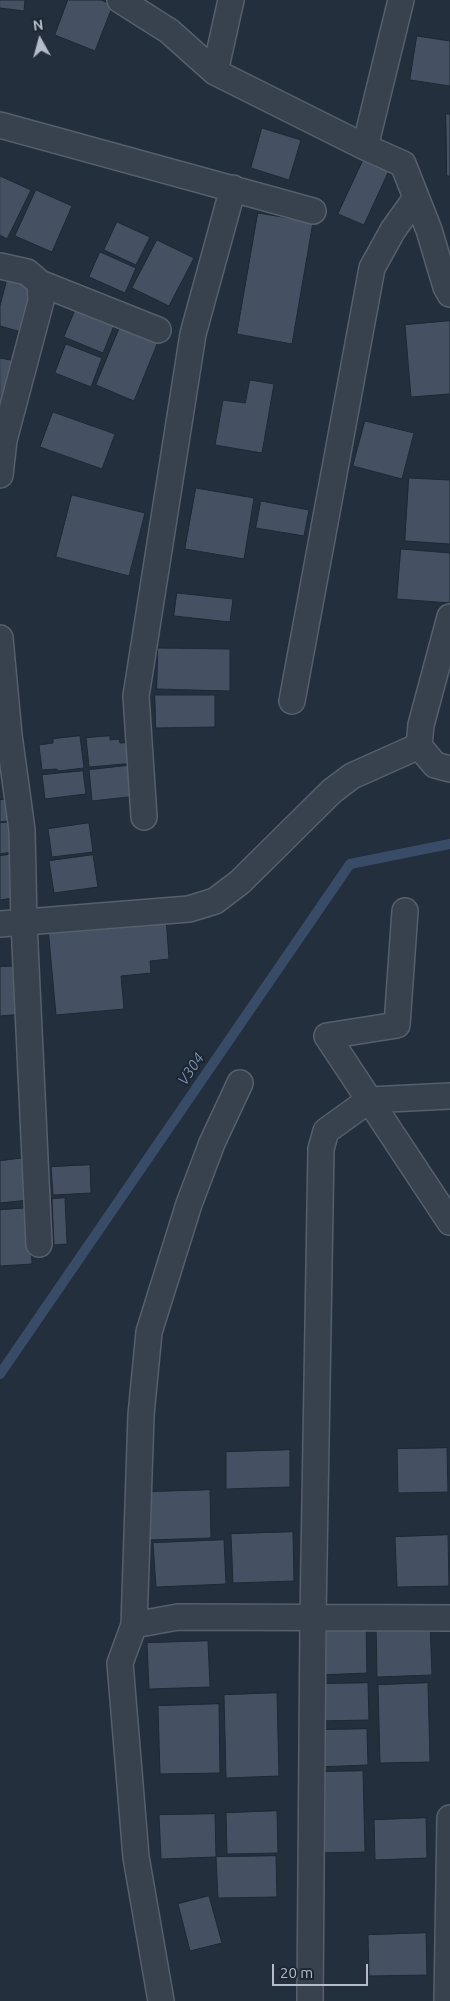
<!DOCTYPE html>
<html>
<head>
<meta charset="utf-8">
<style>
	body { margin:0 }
	#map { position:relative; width:450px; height:2001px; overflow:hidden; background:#242f3e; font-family:Ubuntu,sans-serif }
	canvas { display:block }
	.north { position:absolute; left:15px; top:15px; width:50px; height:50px; -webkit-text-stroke:4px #1d2633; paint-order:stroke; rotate:353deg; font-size:14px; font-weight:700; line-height:20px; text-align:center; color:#b4bcc9 }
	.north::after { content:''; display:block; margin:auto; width:18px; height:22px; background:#b4bcc9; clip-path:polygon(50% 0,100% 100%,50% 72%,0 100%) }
	.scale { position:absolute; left:272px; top:1964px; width:96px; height:22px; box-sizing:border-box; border:2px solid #b4bcc9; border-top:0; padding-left:6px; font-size:15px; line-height:18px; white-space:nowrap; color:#b4bcc9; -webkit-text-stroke:4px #1d2633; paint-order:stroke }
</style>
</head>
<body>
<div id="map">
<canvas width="450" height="2001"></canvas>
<div class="north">N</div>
<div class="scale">20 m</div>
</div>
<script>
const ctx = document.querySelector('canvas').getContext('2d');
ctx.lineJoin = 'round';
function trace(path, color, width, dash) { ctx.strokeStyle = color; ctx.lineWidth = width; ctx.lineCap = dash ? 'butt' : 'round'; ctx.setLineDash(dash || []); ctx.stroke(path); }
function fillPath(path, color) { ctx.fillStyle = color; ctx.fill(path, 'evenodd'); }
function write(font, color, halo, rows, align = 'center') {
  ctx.font = font + ' Ubuntu,sans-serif'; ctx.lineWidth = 4.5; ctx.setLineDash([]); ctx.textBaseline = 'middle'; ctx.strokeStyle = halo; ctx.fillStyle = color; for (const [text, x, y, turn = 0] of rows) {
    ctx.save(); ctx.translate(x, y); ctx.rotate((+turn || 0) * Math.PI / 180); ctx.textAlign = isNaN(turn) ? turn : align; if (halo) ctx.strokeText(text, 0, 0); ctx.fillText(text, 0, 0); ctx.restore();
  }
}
trace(new Path2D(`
	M 0,1374 L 350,864 L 450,844`), '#394c67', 10);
const building = new Path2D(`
	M 0,0 L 25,0 L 24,11 L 0,8 Z
	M 68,0 L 101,0 L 113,5 L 95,51 L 55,35 Z
	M 417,36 L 450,41 L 450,86 L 410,80 Z
	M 446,114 L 450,114 L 450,176 L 447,176 Z
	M 262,128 L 301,140 L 289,180 L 251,168 Z
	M 366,154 L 391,166 L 364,225 L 338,214 Z
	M 0,176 L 31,190 L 7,239 L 0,235 Z
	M 36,190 L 72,206 L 52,252 L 15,236 Z
	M 258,213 L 313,222 L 292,344 L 237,334 Z
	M 117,222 L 150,237 L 136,265 L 104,250 Z
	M 157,240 L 194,258 L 169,306 L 132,288 Z
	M 100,252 L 136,268 L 125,293 L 89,277 Z
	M 7,280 L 38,288 L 25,333 L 0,326 L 0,306 Z
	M 79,301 L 118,316 L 103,353 L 64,337 Z
	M 124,317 L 162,332 L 134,401 L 96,385 Z
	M 450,321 L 450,394 L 411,397 L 405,325 Z
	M 66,344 L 102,358 L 91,387 L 55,373 Z
	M 0,358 L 16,361 L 0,425 Z
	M 250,380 L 274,384 L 262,453 L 215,445 L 223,400 L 245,403 Z
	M 53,412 L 115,434 L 102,469 L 40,447 Z
	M 365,421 L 414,433 L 402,479 L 353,466 Z
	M 409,478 L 450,480 L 450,544 L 405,541 Z
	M 196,488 L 254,498 L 244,559 L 185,549 Z
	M 72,495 L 145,513 L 129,576 L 56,557 Z
	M 261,501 L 309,510 L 304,536 L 256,528 Z
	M 401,549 L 450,553 L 450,603 L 397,599 Z
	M 177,593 L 233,599 L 230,622 L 174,616 Z
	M 158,648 L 230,649 L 230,691 L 157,689 Z
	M 155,695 L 215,695 L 215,727 L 156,728 Z
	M 80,736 L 84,768 L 58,771 L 57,769 L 42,770 L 39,745 L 53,743 L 53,739 Z
	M 110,736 L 110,740 L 119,739 L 120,743 L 132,742 L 135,763 L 89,767 L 86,738 Z
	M 134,765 L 137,796 L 92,801 L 89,770 Z
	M 83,771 L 86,794 L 45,799 L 42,775 Z
	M 11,799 L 14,820 L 0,822 L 0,800 Z
	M 16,822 L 19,851 L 0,854 L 0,823 Z
	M 89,823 L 93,852 L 52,857 L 48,829 Z
	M 14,854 L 20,897 L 0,900 L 0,856 Z
	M 93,855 L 98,887 L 54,893 L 49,861 Z
	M 166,917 L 169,959 L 150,961 L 151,973 L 121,976 L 124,1009 L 56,1015 L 48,928 Z
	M 18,966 L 23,1014 L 0,1016 L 0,967 Z
	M 24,1158 L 29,1200 L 0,1203 L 0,1161 Z
	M 90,1165 L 91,1193 L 53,1195 L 51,1167 Z
	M 65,1198 L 67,1244 L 54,1245 L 52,1199 Z
	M 29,1208 L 32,1264 L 0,1266 L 0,1210 Z
	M 447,1448 L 448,1492 L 398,1493 L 397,1449 Z
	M 290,1450 L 290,1487 L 226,1489 L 226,1452 Z
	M 210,1490 L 211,1538 L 147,1540 L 146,1492 Z
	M 293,1532 L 294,1581 L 233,1583 L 231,1534 Z
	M 448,1535 L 449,1586 L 397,1587 L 395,1537 Z
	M 224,1540 L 226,1584 L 156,1587 L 153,1543 Z
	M 430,1621 L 432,1675 L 377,1677 L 376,1622 Z
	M 366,1622 L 367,1673 L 319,1675 L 317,1623 Z
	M 208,1641 L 210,1687 L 149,1689 L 147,1643 Z
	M 368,1683 L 369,1720 L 317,1721 L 315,1684 Z
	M 428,1683 L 430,1762 L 380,1763 L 378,1685 Z
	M 277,1693 L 279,1776 L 226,1778 L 224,1695 Z
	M 219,1704 L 220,1773 L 160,1774 L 158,1706 Z
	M 367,1729 L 368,1765 L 316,1767 L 315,1730 Z
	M 363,1771 L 365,1852 L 317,1853 L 316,1772 Z
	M 277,1811 L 278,1853 L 227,1854 L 226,1813 Z
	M 215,1814 L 216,1857 L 161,1859 L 159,1815 Z
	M 426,1818 L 427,1858 L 375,1860 L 374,1820 Z
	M 276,1856 L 277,1897 L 218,1898 L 216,1857 Z
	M 209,1896 L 222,1943 L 190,1951 L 178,1904 Z
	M 426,1933 L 427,1975 L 369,1976 L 368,1935 Z`);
fillPath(building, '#455162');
trace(building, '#1f2835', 1);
const minor = new Path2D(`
	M 120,0 L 169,31 L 215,72 L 365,147 L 403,164 L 429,230 L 446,287 L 450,294
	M 215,72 L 231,0
	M 0,125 L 313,211
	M 365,147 L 401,0
	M 0,266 L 27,272 L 40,283 L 41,301 L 4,440 L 0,475
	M 40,283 L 158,330
	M 450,617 L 421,725 L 419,746 L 435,765 L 450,769
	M 0,638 L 9,735 L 22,830 L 24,923 L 39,1244
	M 292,701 L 372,268 L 393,230 L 416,198
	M 144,817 L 136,696 L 193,334 L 233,188
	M 405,911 L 397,1025 L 327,1036 L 450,1222
	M 0,924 L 189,909 L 215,901 L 240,882 L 332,791 L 352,776 L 419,746
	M 134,1625 L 141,1415 L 149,1332 L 189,1204 L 212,1143 L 240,1083
	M 161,2001 L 136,1857 L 120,1663 L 134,1625 L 178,1617 L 450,1618
	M 310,2001 L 313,1618 L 321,1149 L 326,1131 L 369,1100 L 450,1096
	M 447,2001 L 450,1818`);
trace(minor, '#565f6c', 28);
trace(minor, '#38414e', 25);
write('italic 15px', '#7c92b1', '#1d2633', [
	["V304",191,1069,-56]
]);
</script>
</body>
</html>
